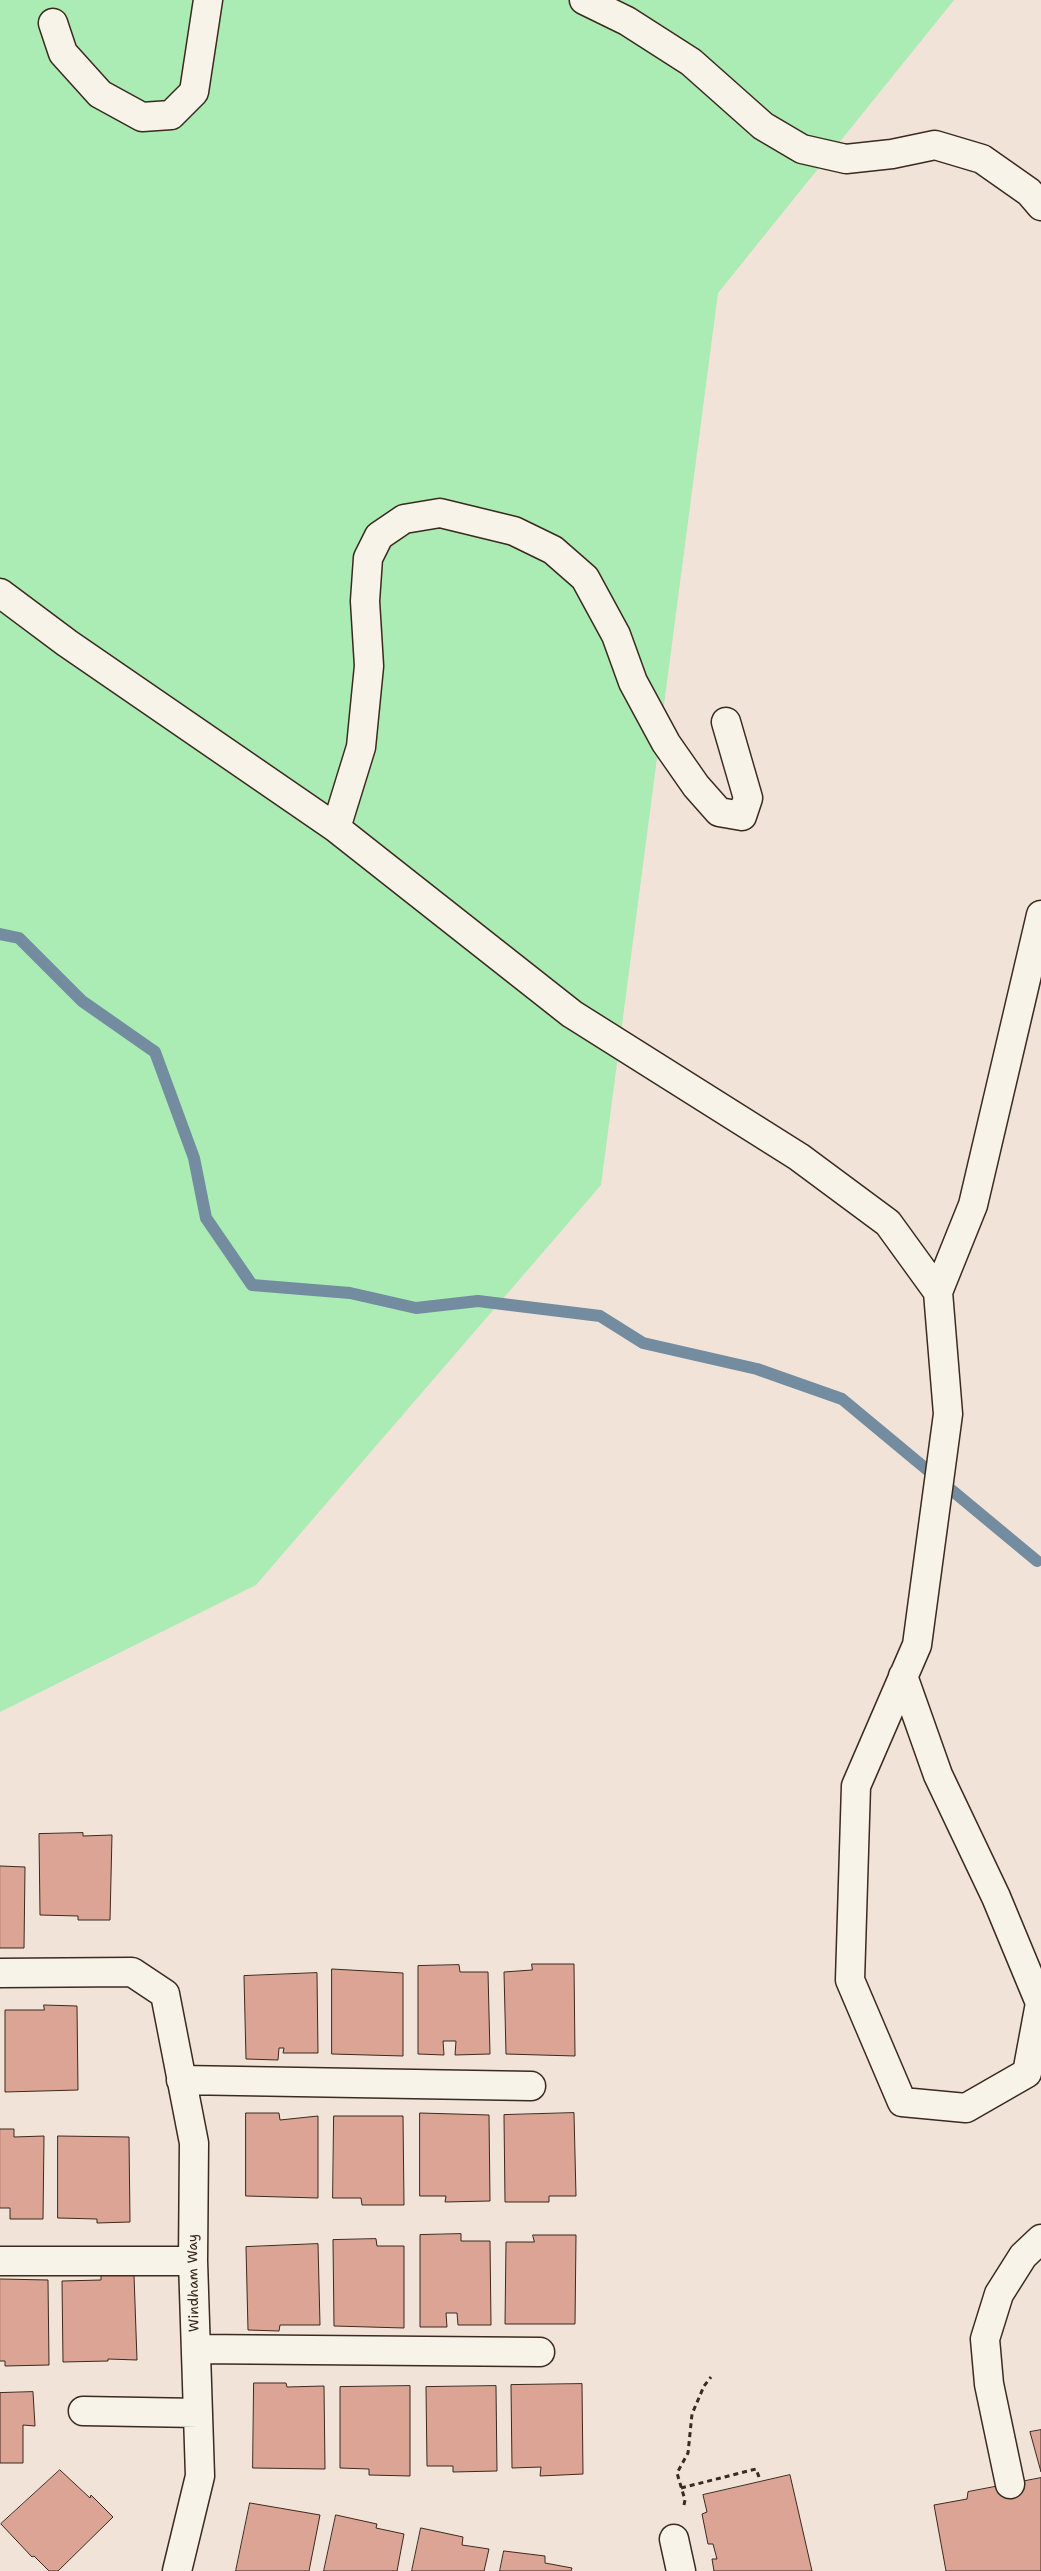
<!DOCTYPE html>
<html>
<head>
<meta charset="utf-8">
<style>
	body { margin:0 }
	canvas { display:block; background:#f1e3d7 }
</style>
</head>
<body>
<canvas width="1041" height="2571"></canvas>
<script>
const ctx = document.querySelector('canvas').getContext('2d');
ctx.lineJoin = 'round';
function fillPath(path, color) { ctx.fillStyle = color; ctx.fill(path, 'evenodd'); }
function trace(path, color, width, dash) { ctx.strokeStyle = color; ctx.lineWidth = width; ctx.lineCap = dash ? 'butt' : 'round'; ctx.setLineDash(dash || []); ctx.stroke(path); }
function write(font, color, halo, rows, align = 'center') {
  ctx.font = font + ' "Shantell Sans",sans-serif'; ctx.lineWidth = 4; ctx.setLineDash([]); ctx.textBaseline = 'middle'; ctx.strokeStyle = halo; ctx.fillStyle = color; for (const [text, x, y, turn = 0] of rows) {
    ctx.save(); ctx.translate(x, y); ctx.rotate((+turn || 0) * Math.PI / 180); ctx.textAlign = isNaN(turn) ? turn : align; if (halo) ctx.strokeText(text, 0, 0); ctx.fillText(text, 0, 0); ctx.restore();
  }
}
fillPath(new Path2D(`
	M 0,0 L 954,0 L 718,293 L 601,1185 L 256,1585 L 0,1712 Z`), '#abebb4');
trace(new Path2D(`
	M 0,934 L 19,938 L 82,1001 L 155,1052 L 194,1158 L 206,1218 L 252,1285 L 350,1293 L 416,1308 L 478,1301 L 600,1316 L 643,1343 L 757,1369 L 842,1399 L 1037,1561`), '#738ca0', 12);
const building = new Path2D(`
	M 83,1833 L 83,1836 L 112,1835 L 110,1920 L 78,1920 L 78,1916 L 40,1915 L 39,1834 Z
	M 0,1866 L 25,1867 L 24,1948 L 0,1948 Z
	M 532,1964 L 574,1964 L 575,2056 L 506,2054 L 504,1972 L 532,1970 Z
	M 459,1965 L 460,1972 L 488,1972 L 490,2054 L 455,2055 L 456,2041 L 443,2041 L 444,2055 L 418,2054 L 418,1966 Z
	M 332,1969 L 403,1973 L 403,2056 L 332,2054 Z
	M 317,1973 L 318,2053 L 283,2053 L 284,2048 L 279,2048 L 278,2060 L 246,2059 L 244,1976 Z
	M 44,2005 L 77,2006 L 78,2090 L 5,2092 L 5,2010 L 44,2010 Z
	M 246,2113 L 279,2113 L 280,2120 L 318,2116 L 318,2198 L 246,2196 Z
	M 420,2113 L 489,2115 L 490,2201 L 445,2202 L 446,2196 L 420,2196 Z
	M 574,2113 L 576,2196 L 549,2196 L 549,2202 L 505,2202 L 504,2115 Z
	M 334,2116 L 403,2116 L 404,2205 L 362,2205 L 361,2198 L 333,2198 Z
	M 0,2129 L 14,2129 L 14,2137 L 44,2136 L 43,2219 L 10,2219 L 10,2208 L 0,2208 Z
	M 58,2136 L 129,2137 L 130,2222 L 97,2223 L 97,2219 L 58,2218 Z
	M 461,2234 L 461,2241 L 490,2241 L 491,2325 L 458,2325 L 457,2313 L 446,2313 L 447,2327 L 420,2327 L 420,2235 Z
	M 533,2235 L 576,2235 L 575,2324 L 505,2324 L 506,2242 L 534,2242 Z
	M 376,2239 L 377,2246 L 404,2246 L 404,2328 L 334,2326 L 333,2240 Z
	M 318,2244 L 320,2325 L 280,2325 L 279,2331 L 248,2330 L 246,2247 Z
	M 134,2275 L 137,2360 L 108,2359 L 108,2361 L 63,2362 L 62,2281 L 101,2280 L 101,2276 Z
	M 0,2279 L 48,2280 L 49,2365 L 5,2366 L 5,2361 L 0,2361 Z
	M 254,2383 L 286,2383 L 287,2387 L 324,2386 L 325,2469 L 253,2468 Z
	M 582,2384 L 583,2474 L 540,2476 L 541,2467 L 512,2468 L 511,2385 Z
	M 410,2386 L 410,2476 L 369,2475 L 369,2469 L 340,2468 L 340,2387 Z
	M 496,2386 L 497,2471 L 453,2472 L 453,2466 L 427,2466 L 426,2387 Z
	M 33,2392 L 35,2426 L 23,2425 L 23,2463 L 0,2463 L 0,2393 Z
	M 1041,2430 L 1041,2472 L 1030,2432 Z
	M 60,2470 L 90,2498 L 91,2495 L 113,2517 L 58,2571 L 49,2571 L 34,2556 L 32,2557 L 1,2524 Z
	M 790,2475 L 812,2571 L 714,2571 L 712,2559 L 717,2559 L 713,2544 L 708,2544 L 702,2514 L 707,2512 L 703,2495 Z
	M 1041,2478 L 1041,2571 L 946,2571 L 934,2505 L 967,2499 L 968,2492 Z
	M 250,2503 L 320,2515 L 309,2571 L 236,2571 Z
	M 336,2515 L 377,2524 L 376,2528 L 404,2534 L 397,2571 L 324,2571 Z
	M 421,2528 L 463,2537 L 462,2545 L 489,2549 L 484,2571 L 412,2571 Z
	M 504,2551 L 545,2556 L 545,2563 L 572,2568 L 571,2571 L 500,2571 Z`);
fillPath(building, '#dba494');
trace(building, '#3b2a1e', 1);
const minor = new Path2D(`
	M 584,0 L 627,21 L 691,62 L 763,126 L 802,149 L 846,159 L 892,154 L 935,145 L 982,159 L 1029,192 L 1041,206
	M 53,23 L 63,53 L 100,94 L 142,117 L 171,115 L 194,92 L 208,0
	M 0,593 L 67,643 L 336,828 L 572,1014 L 799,1157 L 888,1223 L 938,1292 L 948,1414 L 917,1645 L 856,1786 L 850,1980 L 902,2102 L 966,2108 L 1027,2073 L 1040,2003 L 996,1897 L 938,1775 L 903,1676
	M 336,828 L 361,747 L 369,666 L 365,601 L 368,558 L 379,536 L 404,519 L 440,513 L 514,531 L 553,550 L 585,578 L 616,635 L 633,682 L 666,743 L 696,786 L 719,812 L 742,816 L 748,798 L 726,722
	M 938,1292 L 973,1205 L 1041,915
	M 0,1973 L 132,1972 L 165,1994 L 194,2143 L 193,2261 L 200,2476 L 177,2571
	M 181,2080 L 531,2086
	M 0,2261 L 193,2261
	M 196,2349 L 540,2352
	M 83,2411 L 198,2413
	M 1010,2484 L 989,2384 L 985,2339 L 999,2294 L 1023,2256 L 1041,2239
	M 674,2539 L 681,2571`);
trace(minor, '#3b2a1e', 31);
trace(new Path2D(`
	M 681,2488 L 756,2469 L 759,2477
	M 684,2505 L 685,2500 L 677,2473 L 688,2453 L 692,2414 L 704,2386 L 711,2377`), '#3b2a1e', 3, [5, 4]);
trace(minor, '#f7f3e8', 28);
write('14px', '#3b2a1e', '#f7f3e8', [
	["Windham Way",194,2283,-91]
]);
</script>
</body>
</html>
